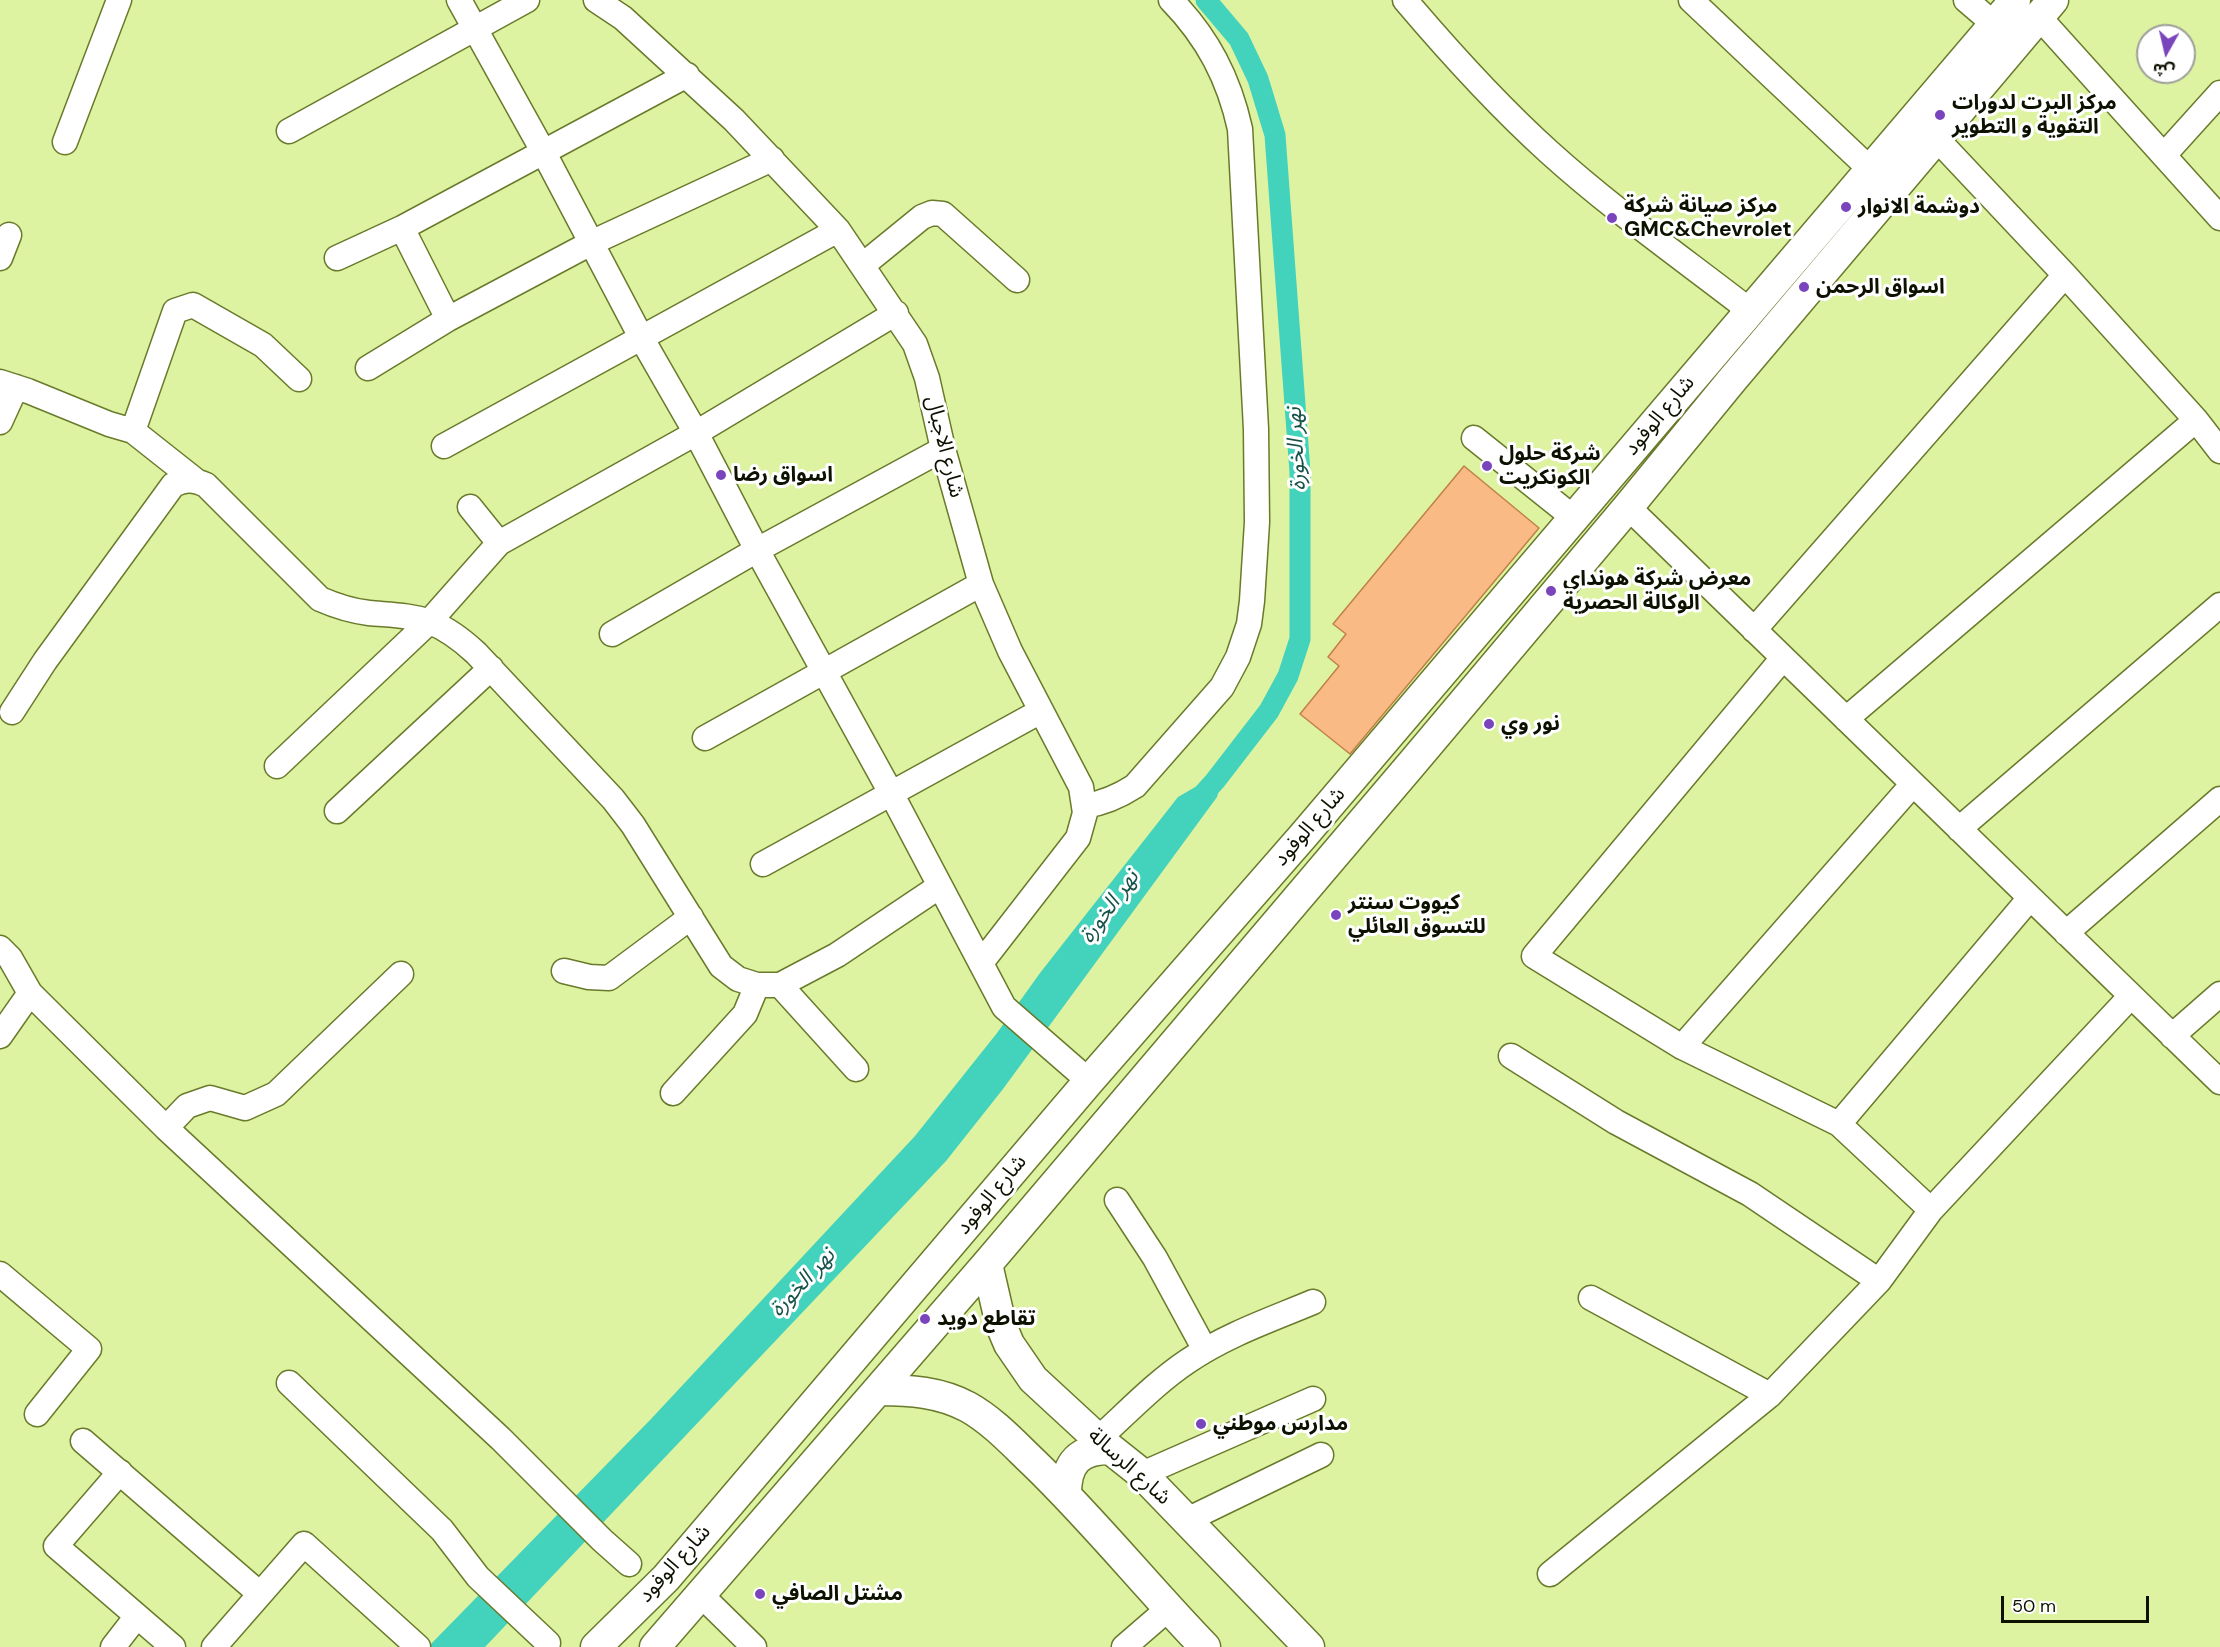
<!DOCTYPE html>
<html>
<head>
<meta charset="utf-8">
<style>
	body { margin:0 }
	#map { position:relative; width:2220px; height:1647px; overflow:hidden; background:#ddf3a1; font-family:"DM Sans","Noto Sans Arabic",sans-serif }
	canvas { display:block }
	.north { position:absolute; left:2136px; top:24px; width:60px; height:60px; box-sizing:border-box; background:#fff; border:2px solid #9ea099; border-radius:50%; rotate:188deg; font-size:16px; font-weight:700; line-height:24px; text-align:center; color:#0c1100 }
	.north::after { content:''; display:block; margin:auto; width:21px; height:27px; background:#7a45bc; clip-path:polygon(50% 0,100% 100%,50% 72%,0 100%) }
	.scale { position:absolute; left:2001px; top:1596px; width:148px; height:27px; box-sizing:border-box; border:3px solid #0c1100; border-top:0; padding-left:8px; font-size:18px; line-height:21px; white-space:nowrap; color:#0c1100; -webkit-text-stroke:4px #fff; paint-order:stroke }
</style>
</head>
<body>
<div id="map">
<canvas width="2220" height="1647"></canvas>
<div class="north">ش</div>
<div class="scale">50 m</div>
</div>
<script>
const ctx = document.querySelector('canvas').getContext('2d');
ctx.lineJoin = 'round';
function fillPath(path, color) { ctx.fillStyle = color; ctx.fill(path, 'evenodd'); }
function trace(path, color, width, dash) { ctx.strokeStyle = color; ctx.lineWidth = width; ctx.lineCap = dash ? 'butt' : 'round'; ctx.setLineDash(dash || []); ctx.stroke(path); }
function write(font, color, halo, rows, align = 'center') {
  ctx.font = font + ' "DM Sans","Noto Sans Arabic",sans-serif'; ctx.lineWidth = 6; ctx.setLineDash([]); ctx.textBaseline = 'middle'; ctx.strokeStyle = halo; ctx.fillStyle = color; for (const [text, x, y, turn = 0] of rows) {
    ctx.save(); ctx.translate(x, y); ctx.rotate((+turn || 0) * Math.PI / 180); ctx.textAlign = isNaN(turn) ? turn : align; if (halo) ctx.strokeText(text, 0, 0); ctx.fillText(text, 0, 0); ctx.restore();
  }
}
fillPath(new Path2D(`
	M 1215,781 L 1219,790 L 1217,797 L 1003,1089 L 946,1161 L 485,1647 L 428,1647 L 651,1419 L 915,1136 L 997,1033 L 1040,973 L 1178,797 L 1197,786 Z`), '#43d2bc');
trace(new Path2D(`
	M 1197,801 L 1215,781 L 1269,711 L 1288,676 L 1300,639 L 1300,472 L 1275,135 L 1258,79 L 1239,39 L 1206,0`), '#43d2bc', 21);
const building = new Path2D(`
	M 1464,466 L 1539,528 L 1350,754 L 1300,714 L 1339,666 L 1328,657 L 1346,634 L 1333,624 Z`);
fillPath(building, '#f9ba86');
trace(building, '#c08048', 1.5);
const minor = new Path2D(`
	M 459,0 L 544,153 L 642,339 L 696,433 L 757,550 L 891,793 L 1004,1007 L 1089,1081
	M 596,0 L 623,18 L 734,120 L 838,230 L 915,344 L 927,378 L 943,449 L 981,584 L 1010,651 L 1081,787 L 1085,813 L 1078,838 L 981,963
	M 1405,0 C 1450,53 1497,105 1549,152 C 1612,209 1682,258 1749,310
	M 1691,0 L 1871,170
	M 1966,0 L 1994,24
	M 2039,17 L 2220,218
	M 289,131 L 527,0
	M 1936,138 L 2065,275 L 2196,420 L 2220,451
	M 65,142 L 119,0
	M 2165,154 L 2220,93
	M 402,228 L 448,319 L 591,243 L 772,159
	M 0,258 L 9,235
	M 337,258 L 402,228 L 687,75
	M 863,265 L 922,217 L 932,213 L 943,214 L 1017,280
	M 368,368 L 448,319
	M 0,382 L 28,391 L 109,424 L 133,431 L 195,480
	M 0,422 L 16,387
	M 133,431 L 175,311 L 193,305 L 263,345 L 299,379
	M 1474,438 L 1574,518
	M 444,446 L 838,230
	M 470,507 L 499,543
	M 1628,507 L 2220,1082
	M 1754,630 L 2065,275
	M 612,634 L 757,550 L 943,449
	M 1783,658 L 1534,956 L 1682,1047 L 1839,1124 L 1931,1210
	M 12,712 L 45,661 L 173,485 C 186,479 193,479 206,485 L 320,599 C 336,606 352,611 369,613 C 389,615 410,615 430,622 C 448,629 462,640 476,653 L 613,799 L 633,825 L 721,966 L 738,979 L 757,985 L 780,985 L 837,955 L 940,886
	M 1846,719 L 2196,420
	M 705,738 L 981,584
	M 277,766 L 429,622 L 499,543 L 696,433 L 896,313
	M 1085,806 C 1104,803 1118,797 1135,786 L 1222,687 L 1238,657 L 1249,624 L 1252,601 L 1257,522 L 1256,429 L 1240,129 C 1229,79 1208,38 1171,0
	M 337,811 L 491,668
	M 1959,829 L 2220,605
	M 763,864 L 1041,711
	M 2066,933 L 2220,799
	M 0,948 L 10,958 L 30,993 L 0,1036
	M 564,971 L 589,977 L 609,978 L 691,917
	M 780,985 L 856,1069
	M 30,993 L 166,1128 L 501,1439 L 602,1540 L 629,1564
	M 2172,1036 L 2220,994
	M 1682,1047 L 1913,784
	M 1511,1056 L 1616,1122 L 1750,1194 L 1879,1281
	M 673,1093 L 745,1014 L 757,985
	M 1839,1124 L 2030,898
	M 166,1128 L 187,1106 L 210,1098 L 245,1108 L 276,1094 L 401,974
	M 1117,1200 L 1155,1258 L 1205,1350
	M 0,1274 L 89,1349 L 37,1414
	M 1591,1298 L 1770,1395
	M 289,1383 L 442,1530 L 478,1577 L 548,1643
	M 1098,1439 C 1127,1413 1155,1383 1188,1361 C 1226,1335 1270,1320 1313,1302
	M 83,1441 L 260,1594
	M 120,1472 L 56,1546 L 173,1647
	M 1142,1474 L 1313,1399
	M 1187,1520 L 1321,1455
	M 1550,1574 L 1770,1395 L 1879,1281 L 1931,1210 L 2131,996
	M 701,1595 L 754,1647
	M 113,1647 L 137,1616
	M 214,1647 L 304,1544 L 418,1647
	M 1124,1647 L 1168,1609`);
const major = new Path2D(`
	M 987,1264 L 1001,1325 L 1009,1344 L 1033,1379 L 1098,1439 L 1142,1474 L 1309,1647
	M 879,1390 C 910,1390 940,1392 968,1407 C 993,1421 1013,1443 1034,1463 C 1094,1521 1147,1587 1205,1647
	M 1066,1494 C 1066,1463 1079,1449 1110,1449
	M 596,1647 L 666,1578 L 1089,1081 L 1303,836 L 2015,0
	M 655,1647 L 987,1264 L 1415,760 L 1628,507 L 1732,380 L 2053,0`);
trace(minor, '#697a2b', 27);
trace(major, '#697a2b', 33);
trace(minor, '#fff', 24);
trace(major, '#fff', 30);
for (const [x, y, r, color] of [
	[1940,115,6,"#7a45bc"],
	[1846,207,6,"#7a45bc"],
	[1612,218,6,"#7a45bc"],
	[1804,287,6,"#7a45bc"],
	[1487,466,6,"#7a45bc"],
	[721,475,6,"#7a45bc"],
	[1551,591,6,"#7a45bc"],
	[1489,724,6,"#7a45bc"],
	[1336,915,6,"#7a45bc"],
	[925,1319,6,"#7a45bc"],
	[1201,1424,6,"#7a45bc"],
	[760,1594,6,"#7a45bc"]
]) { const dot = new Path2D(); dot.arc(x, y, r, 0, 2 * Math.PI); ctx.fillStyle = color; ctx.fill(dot); trace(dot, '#fff', 2); }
write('bold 21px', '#0c1100', '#fff', [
	["مركز البرت لدورات",1952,103],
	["التقوية و التطوير",1952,127],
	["مركز صيانة شركة",1624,206],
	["GMC&Chevrolet",1624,230],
	["دوشمة الانوار",1858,207],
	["اسواق الرحمن",1816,287],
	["شركة حلول",1499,454],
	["الكونكريت",1499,478],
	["اسواق رضا",733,475],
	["معرض شركة هونداي",1563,579],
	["الوكالة الحصرية",1563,603],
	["نور وي",1501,724],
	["كيووت سنتر",1348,903],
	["للتسوق العائلي",1348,927],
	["تقاطع دويد",937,1319],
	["مدارس موطني",1213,1424],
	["مشتل الصافي",772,1594]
], 'left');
write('21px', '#0c1100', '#fff', [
	["شارع الوفود",1660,416,-50],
	["شارع الاجبال",944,447,76],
	["شارع الوفود",1310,827,-49],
	["شارع الوفود",992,1195,-50],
	["شارع الرسالة",1129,1467,42],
	["شارع الوفود",675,1564,-48]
]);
write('italic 22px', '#18534a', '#fff', [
	["نهر الخورة",1297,449,-93],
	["نهر الخورة",1110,907,-54],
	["نهر الخورة",803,1283,-47]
]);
</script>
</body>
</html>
